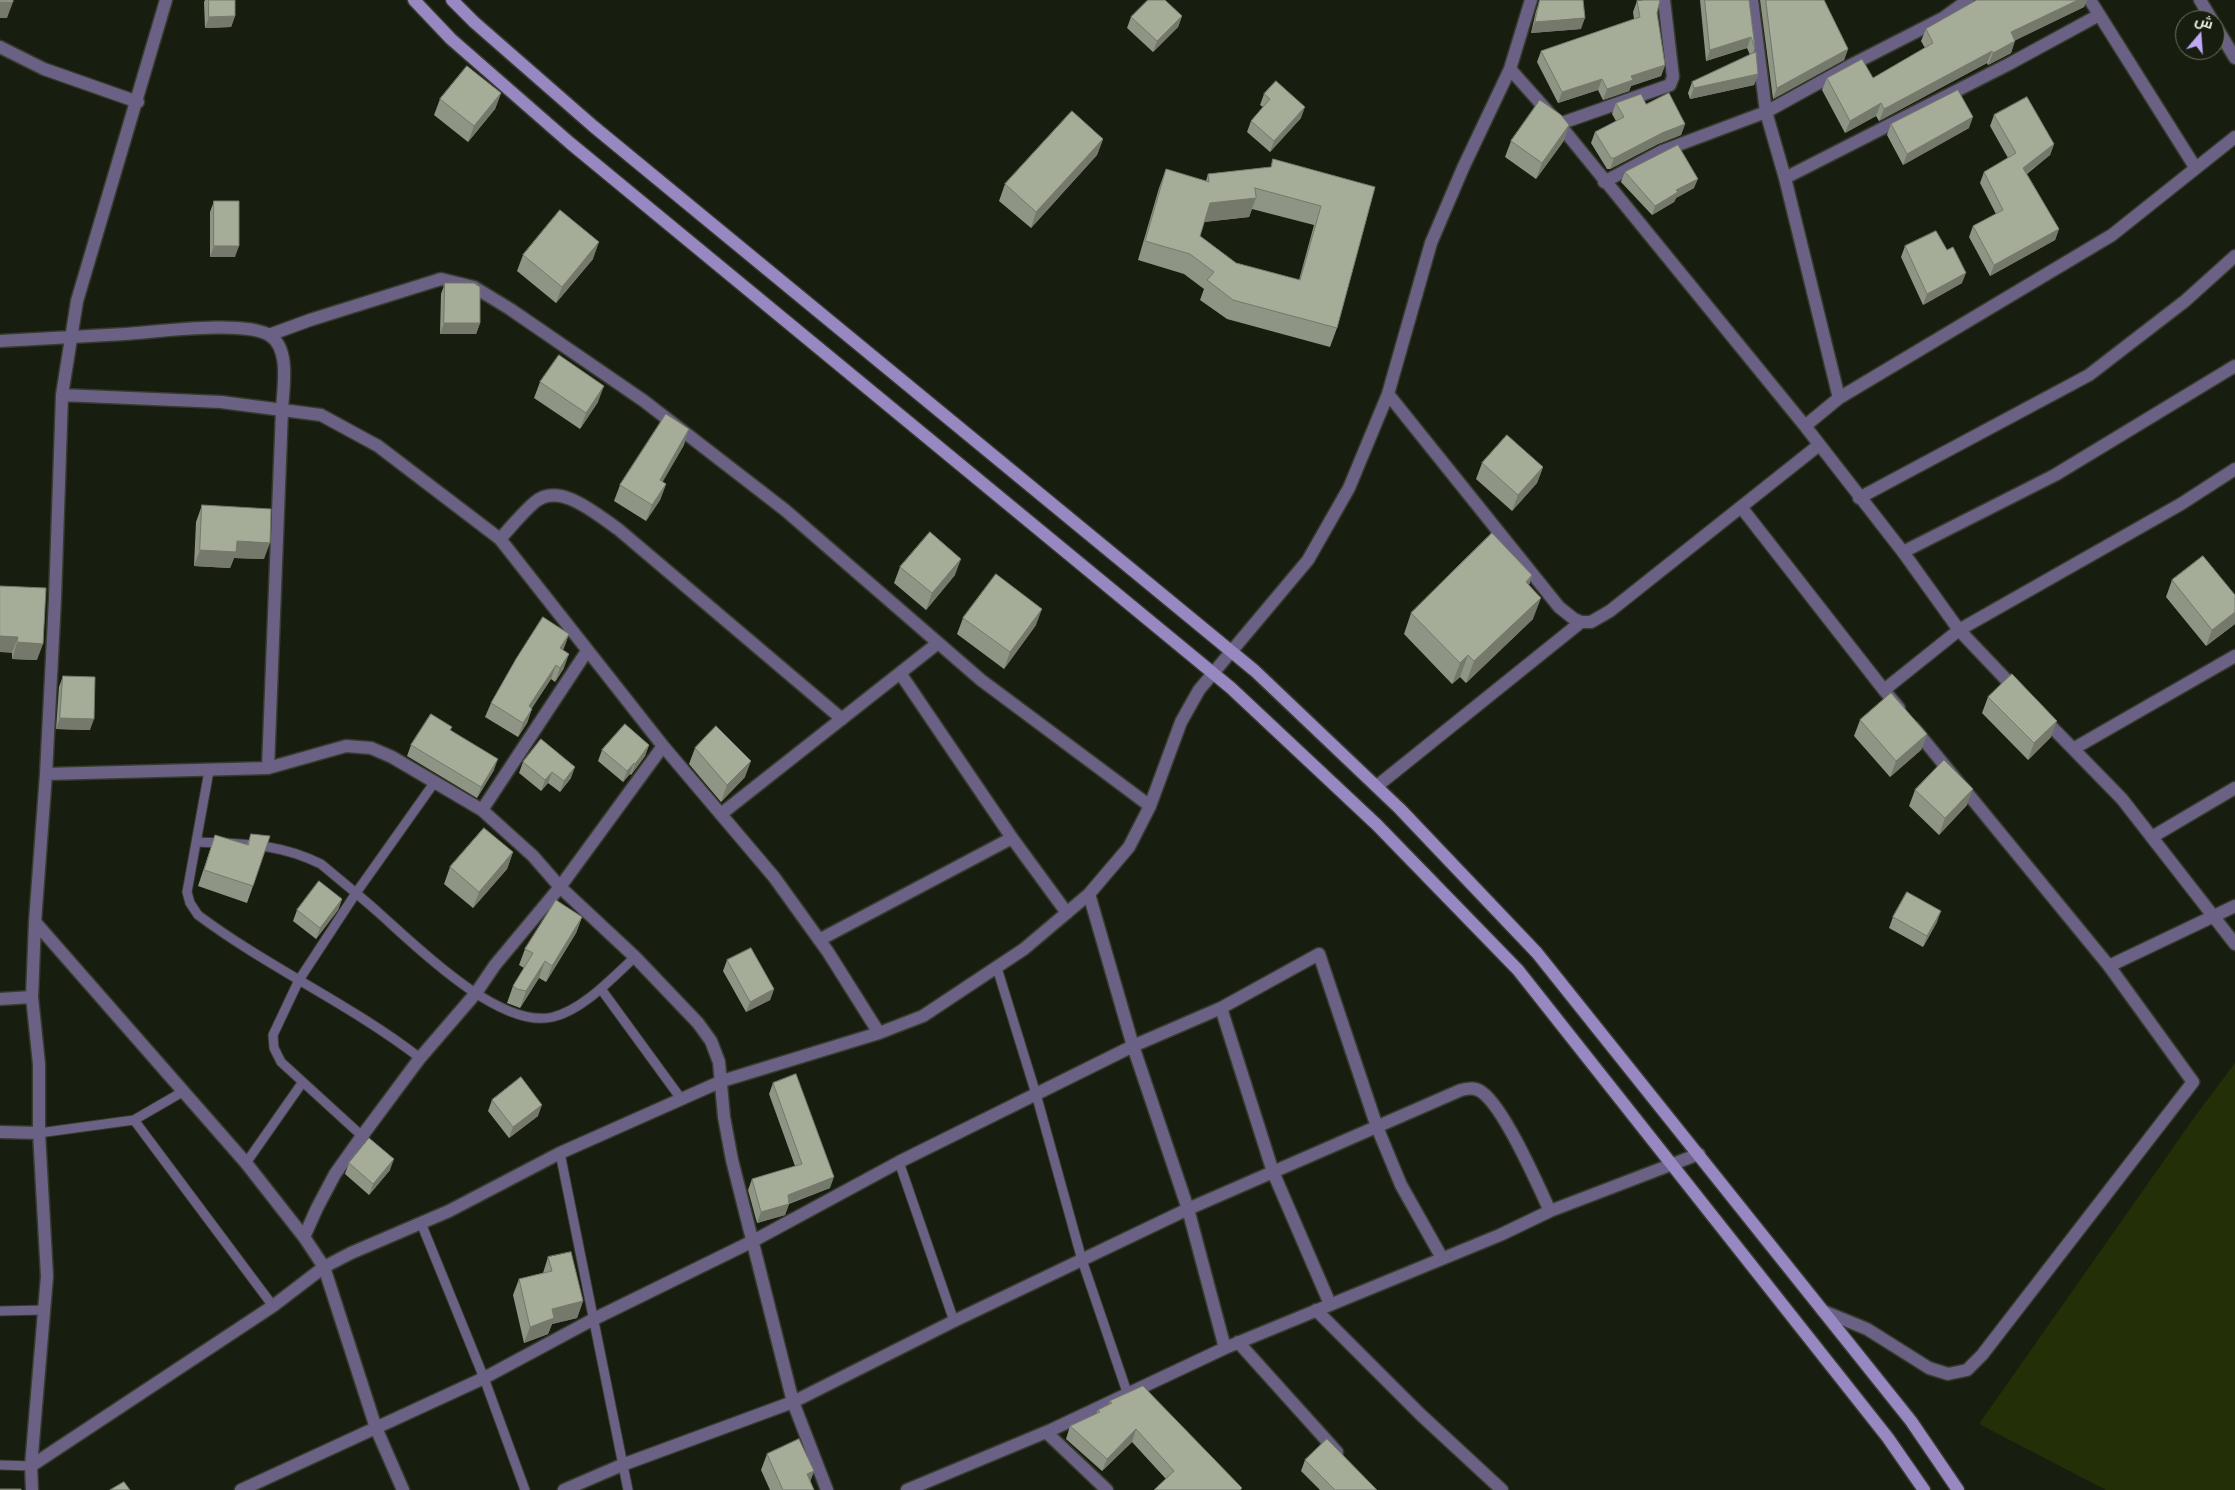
<!DOCTYPE html>
<html>
<head>
<meta charset="utf-8">
<style>
	body { margin:0 }
	#map { position:relative; width:2235px; height:1490px; overflow:hidden; background:#181e0f; font-family:Ubuntu,Cairo,sans-serif }
	canvas { display:block }
	.north { position:absolute; left:2175px; top:10px; width:50px; height:50px; box-sizing:border-box; background:#181e0f; border:1px solid #6d7265; border-radius:50%; rotate:18deg; font-size:14px; font-weight:700; line-height:20px; text-align:center; color:#ecf0e6 }
	.north::after { content:''; display:block; margin:auto; width:18px; height:22px; background:#bea9f5; clip-path:polygon(50% 0,100% 100%,50% 72%,0 100%) }
</style>
</head>
<body>
<div id="map">
<canvas width="2235" height="1490"></canvas>
<div class="north">ش</div>
</div>
<script>
const ctx = document.querySelector('canvas').getContext('2d');
ctx.lineJoin = 'round';
function fillPath(path, color) { ctx.fillStyle = color; ctx.fill(path, 'evenodd'); }
function trace(path, color, width, dash) { ctx.strokeStyle = color; ctx.lineWidth = width; ctx.lineCap = dash ? 'butt' : 'round'; ctx.setLineDash(dash || []); ctx.stroke(path); }
fillPath(new Path2D(`
	M 2235,1063 L 2235,1490 L 2106,1490 L 1979,1424 L 2196,1115 Z`), '#232f06');
const lane = new Path2D(`
	M 209,771 L 187,892 L 190,903 L 198,915 C 269,968 350,1004 420,1058
	M 197,842 C 244,844 278,843 321,864 C 340,880 360,896 379,913 C 416,946 500,1030 553,1017 C 583,1010 613,977 635,957
	M 997,968 L 1036,1094 L 1082,1260 L 1128,1395
	M 601,989 L 682,1100
	M 134,1120 L 273,1306
	M 39,1133 L 134,1120 L 184,1091
	M 362,1136 L 281,1062 L 274,1048 L 273,1035 L 299,980 L 356,893 L 434,783
	M 560,1153 L 628,1490
	M 899,1162 L 954,1321
	M 246,1163 L 302,1083
	M 421,1223 L 484,1378 L 525,1490
	M 0,1311 L 44,1310
	M 0,1465 L 31,1466`);
const street = new Path2D(`
	M 1531,0 L 1510,69 L 1559,124 L 1805,426 L 1903,552 L 1959,630 L 2017,691
	M 1752,0 L 1766,112 L 1785,178 L 1839,398
	M 2090,0 L 2195,167
	M 2200,0 L 2212,20
	M 2215,25 L 2235,58
	M 0,47 L 44,69 L 138,102
	M 1559,124 L 1670,85 L 1673,77 L 1664,0
	M 1785,178 L 2009,64 L 2099,15
	M 1604,182 L 1662,151 L 1766,112 L 1853,64 L 1943,18 L 1968,0
	M 269,335 L 310,320 L 441,279 L 474,287 L 510,309 L 644,401 L 785,510 L 981,680 L 1150,806
	M 0,341 C 42,339 83,336 125,334 C 157,332 243,320 269,335 C 291,348 283,388 282,410 L 268,768
	M 1388,394 L 1559,607 L 1574,619 L 1581,622
	M 62,395 L 221,402 L 321,415 L 378,446 L 500,539 L 663,746 L 774,877 L 828,952 L 879,1033
	M 1805,426 L 1839,398 L 2112,235 L 2235,137
	M 1859,498 L 2089,375 L 2185,301 L 2235,256
	M 1741,507 L 1884,690
	M 500,539 C 511,527 522,513 535,502 C 560,481 597,515 618,529 L 842,719
	M 1903,552 L 2055,475 L 2235,366
	M 900,673 L 1012,838
	M 1899,708 L 1884,690 L 1959,630 L 2181,504 L 2235,469
	M 2043,718 L 2122,799 L 2235,944
	M 1914,728 L 2109,966 L 2235,906
	M 2073,749 L 2235,656
	M 46,774 L 268,768 L 346,746 L 371,748 L 392,757 L 482,810 L 533,856 L 560,887 L 635,957 L 698,1023 L 711,1041 L 719,1062 L 724,1117 L 732,1160 L 793,1402 L 827,1490
	M 1377,786 L 1581,622 L 1591,622 L 1610,611 L 1819,445
	M 482,810 L 587,651
	M 721,814 L 938,643
	M 2152,837 L 2235,788
	M 1089,894 L 1133,1046 L 1188,1209 L 1225,1348
	M 35,922 L 246,1163 L 304,1237 L 324,1267 L 376,1428 L 403,1490
	M 819,940 L 1012,838 L 1067,913
	M 0,999 L 32,997
	M 1221,1008 L 1273,1172 L 1330,1304
	M 0,1132 L 39,1133
	M 304,1237 L 317,1208 L 335,1174 L 362,1136 L 420,1058 L 476,993 L 495,965 L 560,887 L 663,746
	M 1316,1310 L 1421,1415 L 1502,1490
	M 1823,1311 L 1867,1329 L 1929,1368 L 1948,1374 L 1967,1370 L 1982,1355 L 2193,1082 L 2109,966
	M 1238,1342 L 1337,1452
	M 1046,1432 L 1107,1490
	M 31,1466 L 273,1306 L 324,1267 L 351,1253 L 449,1211 L 560,1153 L 722,1081 L 879,1033 L 923,1016 L 1024,949 L 1089,894 L 1129,847 L 1150,806 L 1181,722 L 1199,690 L 1308,560 L 1349,488 L 1388,394 L 1431,243 L 1463,168 L 1510,69
	M 32,1490 L 31,1466 L 47,1276 L 39,1133 L 39,1064 L 32,997 L 35,922 L 46,774 L 55,599 L 62,395 L 77,301 L 166,0
	M 241,1490 L 484,1378 L 592,1320 L 753,1241 L 899,1162 L 1133,1046 L 1221,1008 L 1319,954 L 1377,1127 L 1401,1185 L 1442,1258
	M 564,1490 L 622,1465 L 793,1402 L 954,1321 L 1188,1209 L 1461,1090 C 1469,1088 1476,1087 1483,1093 C 1505,1110 1537,1183 1550,1211
	M 907,1490 L 1051,1430 L 1225,1348 L 1500,1235 L 1550,1211 L 1699,1154`);
const secondary = new Path2D(`
	M 414,0 L 451,39 L 570,143 L 1231,688 L 1377,825 L 1518,970 L 1888,1438 L 1924,1490
	M 452,0 L 474,22 L 593,126 L 1255,671 L 1400,809 L 1537,953 L 1911,1421 L 1958,1490`);
trace(lane, '#363b2d', 11);
trace(street, '#363b2d', 15);
trace(secondary, '#363b2d', 15);
trace(lane, '#6a6184', 9);
trace(street, '#6a6184', 12);
trace(secondary, '#9788c1', 12);
fillPath(new Path2D(`
	M 205,0 L 235,0 L 235,16 L 231,27 L 205,28 L 204,2 Z
	M 1540,0 L 1581,29 L 1531,33 L 1536,11 Z
	M 1700,0 L 1749,0 L 1755,48 L 1753,53 L 1758,74 L 1754,85 L 1690,99 L 1688,93 L 1692,82 L 1750,55 L 1747,48 L 1706,61 Z
	M 1760,0 L 1824,0 L 1848,49 L 1844,60 L 1773,99 Z
	M 1977,0 L 2087,0 L 2084,7 L 2015,40 L 2011,53 L 1988,65 L 1987,63 L 1879,121 L 1876,116 L 1845,133 L 1822,90 L 1827,78 L 1873,78 L 1925,48 L 1921,41 L 1926,29 Z
	M 1637,1 L 1657,13 L 1665,65 L 1661,76 L 1631,86 L 1629,91 L 1603,100 L 1598,90 L 1558,103 L 1537,62 L 1541,51 L 1634,19 L 1633,12 Z
	M 1182,16 L 1178,27 L 1153,52 L 1127,28 L 1131,17 Z
	M 501,93 L 495,109 L 468,142 L 434,115 L 440,99 Z
	M 1264,94 L 1301,118 L 1270,152 L 1247,132 L 1251,121 L 1263,107 L 1260,105 Z
	M 1616,103 L 1646,104 L 1685,124 L 1681,135 L 1658,144 L 1610,169 L 1607,169 L 1591,143 L 1595,132 L 1616,121 L 1612,114 Z
	M 1994,115 L 2054,144 L 2050,155 L 2027,174 L 2059,229 L 2055,240 L 1990,276 L 1969,237 L 1973,226 L 1996,214 L 1980,183 L 1984,172 L 2008,158 L 1990,126 Z
	M 1891,124 L 1969,128 L 1903,165 L 1887,135 Z
	M 1569,125 L 1563,142 L 1536,179 L 1505,157 L 1511,141 Z
	M 1103,139 L 1097,155 L 1031,228 L 999,201 L 1005,184 Z
	M 1273,159 L 1375,187 L 1337,328 L 1330,347 L 1227,319 L 1200,300 L 1204,289 L 1184,274 L 1138,260 L 1159,188 L 1166,169 L 1206,181 L 1208,174 L 1271,167 ZM 1252,209 L 1314,225 L 1299,280 L 1236,263 L 1200,236 L 1204,222 L 1249,217 Z
	M 1625,172 L 1694,188 L 1676,198 L 1674,202 L 1652,215 L 1621,182 Z
	M 214,201 L 235,257 L 210,257 L 210,212 Z
	M 1905,246 L 1962,283 L 1923,305 L 1901,257 Z
	M 523,255 L 593,259 L 556,303 L 517,271 Z
	M 445,283 L 480,323 L 476,334 L 440,334 L 441,294 Z
	M 540,382 L 598,402 L 580,429 L 534,398 Z
	M 684,445 L 662,482 L 666,484 L 660,500 L 646,521 L 614,501 L 620,485 Z
	M 1482,463 L 1543,467 L 1537,483 L 1512,511 L 1476,479 Z
	M 202,505 L 264,559 L 234,558 L 230,568 L 194,566 L 196,522 Z
	M 900,567 L 955,575 L 926,610 L 894,583 Z
	M 1532,575 L 1529,585 L 1533,619 L 1466,683 L 1460,677 L 1452,684 L 1404,634 L 1411,613 Z
	M 2172,580 L 2235,595 L 2235,624 L 2206,646 L 2166,597 Z
	M 0,586 L 37,660 L 12,659 L 12,653 Z
	M 963,618 L 1036,625 L 1004,669 L 957,634 Z
	M 569,634 L 563,650 L 564,668 L 555,682 L 551,679 L 532,708 L 527,723 L 518,737 L 485,717 L 491,703 Z
	M 63,676 L 90,730 L 56,729 L 59,687 Z
	M 1988,697 L 2051,737 L 2028,760 L 1982,713 Z
	M 1860,720 L 1927,734 L 1921,750 L 1890,777 L 1854,736 Z
	M 451,730 L 494,770 L 477,798 L 407,756 L 411,745 Z
	M 649,745 L 645,756 L 631,775 L 630,774 L 623,782 L 598,761 L 602,750 Z
	M 695,748 L 745,777 L 721,802 L 689,764 Z
	M 523,762 L 571,778 L 560,792 L 548,783 L 541,791 L 519,773 Z
	M 1915,790 L 1967,805 L 1939,835 L 1909,806 Z
	M 251,834 L 253,886 L 247,903 L 198,886 L 215,835 L 247,845 Z
	M 513,852 L 507,869 L 473,908 L 444,884 L 450,867 Z
	M 342,899 L 338,910 L 316,939 L 293,921 L 297,910 Z
	M 582,917 L 576,933 L 546,982 L 539,978 L 520,1008 L 507,1003 L 513,986 L 524,968 L 519,965 L 525,949 Z
	M 1893,917 L 1937,922 L 1923,947 L 1889,928 Z
	M 727,960 L 774,989 L 770,1000 L 746,1012 L 723,971 Z
	M 773,1083 L 830,1188 L 789,1204 L 785,1215 L 757,1223 L 748,1190 L 752,1179 L 795,1166 L 769,1094 Z
	M 492,1100 L 538,1116 L 509,1138 L 488,1111 Z
	M 349,1163 L 390,1170 L 369,1195 L 345,1174 Z
	M 548,1257 L 583,1301 L 577,1318 L 552,1324 L 548,1334 L 524,1343 L 513,1295 L 519,1279 L 543,1273 Z
	M 1110,1401 L 1242,1488 L 1166,1479 L 1132,1442 L 1102,1471 L 1066,1439 L 1070,1426 L 1096,1414 L 1098,1410 L 1109,1404 Z
	M 767,1454 L 814,1471 L 810,1482 L 814,1490 L 770,1490 L 761,1470 Z
	M 1305,1460 L 1377,1490 L 1320,1490 L 1301,1471 Z`), '#8e9584');
fillPath(new Path2D(`
	M 2078,0 L 2087,0 L 2084,7 L 2006,45 L 2011,32 Z
	M 0,2 L 13,2 L 7,18 L 0,18 Z
	M 235,16 L 231,27 L 205,28 L 209,17 Z
	M 1182,16 L 1178,27 L 1153,52 L 1157,41 Z
	M 1585,18 L 1581,29 L 1531,33 L 1535,22 Z
	M 1751,37 L 1747,48 L 1706,61 L 1710,50 Z
	M 2015,41 L 2011,53 L 1988,65 L 1993,53 Z
	M 1848,49 L 1844,60 L 1773,99 L 1777,88 Z
	M 1992,51 L 1987,63 L 1879,121 L 1884,109 Z
	M 1665,65 L 1661,76 L 1631,86 L 1629,91 L 1603,100 L 1607,89 L 1631,76 Z
	M 1758,74 L 1754,85 L 1690,99 L 1694,88 Z
	M 1602,79 L 1598,90 L 1558,103 L 1562,92 Z
	M 501,93 L 495,109 L 468,142 L 474,126 Z
	M 1881,103 L 1876,116 L 1845,133 L 1850,121 Z
	M 1305,107 L 1301,118 L 1270,152 L 1274,141 Z
	M 1973,117 L 1969,128 L 1903,165 L 1907,154 Z
	M 1685,124 L 1681,135 L 1658,144 L 1610,169 L 1614,158 L 1662,133 Z
	M 1569,125 L 1563,142 L 1536,179 L 1542,163 Z
	M 1103,139 L 1097,155 L 1031,228 L 1036,212 Z
	M 2054,144 L 2050,155 L 2019,179 L 2023,168 Z
	M 1698,179 L 1694,188 L 1676,198 L 1674,202 L 1652,215 L 1655,206 L 1676,190 Z
	M 1256,198 L 1249,217 L 1203,222 L 1210,203 Z
	M 2059,229 L 2055,240 L 1990,276 L 1994,265 Z
	M 599,242 L 593,259 L 556,303 L 562,287 Z
	M 214,246 L 239,246 L 235,257 L 210,257 Z
	M 1966,273 L 1962,283 L 1923,305 L 1927,294 Z
	M 444,323 L 480,323 L 476,334 L 440,334 Z
	M 604,386 L 598,402 L 580,429 L 586,413 Z
	M 689,429 L 684,445 L 654,497 L 660,480 Z
	M 1543,467 L 1537,483 L 1512,511 L 1518,495 Z
	M 666,484 L 660,500 L 646,521 L 652,505 Z
	M 237,541 L 270,543 L 264,559 L 234,558 L 230,568 L 194,566 L 200,550 Z
	M 961,559 L 955,575 L 926,610 L 932,593 Z
	M 1532,575 L 1525,597 L 1526,582 Z
	M 1541,598 L 1533,619 L 1466,683 L 1474,661 Z
	M 1042,609 L 1036,625 L 1004,669 L 1010,652 Z
	M 2235,612 L 2235,624 L 2206,646 L 2212,630 Z
	M 569,634 L 564,648 L 555,662 L 560,648 Z
	M 0,636 L 18,637 L 12,653 L 0,652 Z
	M 17,642 L 43,644 L 37,660 L 12,659 Z
	M 569,654 L 564,668 L 555,682 L 560,668 Z
	M 1468,655 L 1460,677 L 1452,684 L 1460,663 Z
	M 556,665 L 551,679 L 523,720 L 529,706 Z
	M 532,709 L 527,723 L 518,737 L 523,723 Z
	M 60,718 L 94,719 L 90,730 L 56,729 Z
	M 2057,721 L 2051,737 L 2028,760 L 2034,743 Z
	M 1927,734 L 1921,750 L 1890,777 L 1896,761 Z
	M 649,745 L 645,756 L 631,775 L 635,764 Z
	M 498,759 L 494,770 L 477,798 L 481,787 Z
	M 751,761 L 745,777 L 721,802 L 727,785 Z
	M 634,763 L 630,774 L 623,782 L 627,771 Z
	M 575,767 L 571,778 L 560,792 L 564,781 Z
	M 552,772 L 548,783 L 541,791 L 545,780 Z
	M 1973,789 L 1967,805 L 1939,835 L 1945,818 Z
	M 513,852 L 507,869 L 473,908 L 479,892 Z
	M 342,899 L 338,910 L 316,939 L 320,928 Z
	M 1941,911 L 1937,922 L 1923,947 L 1927,936 Z
	M 582,917 L 576,933 L 546,982 L 552,966 Z
	M 545,961 L 539,978 L 520,1008 L 526,991 Z
	M 774,989 L 770,1000 L 746,1012 L 750,1002 Z
	M 542,1105 L 538,1116 L 509,1138 L 513,1127 Z
	M 394,1159 L 390,1170 L 369,1195 L 373,1184 Z
	M 834,1177 L 830,1188 L 787,1204 L 789,1204 L 785,1215 L 757,1223 L 761,1212 L 788,1195 Z
	M 583,1301 L 577,1318 L 552,1324 L 548,1334 L 524,1343 L 530,1327 L 552,1309 Z
	M 1136,1429 L 1132,1442 L 1102,1471 L 1107,1459 Z
	M 814,1471 L 808,1487 L 807,1474 Z`), '#74796b');
const building = new Path2D(`
	M 0,0 L 13,0 L 13,2 L 0,2 Z
	M 209,0 L 235,0 L 235,16 L 209,17 Z
	M 1148,0 L 1165,0 L 1182,16 L 1157,41 L 1131,17 Z
	M 1540,0 L 1583,0 L 1585,18 L 1535,22 Z
	M 1644,0 L 1660,0 L 1657,13 L 1665,65 L 1631,76 L 1633,80 L 1607,89 L 1602,79 L 1562,92 L 1541,51 L 1640,17 L 1637,1 Z
	M 1705,0 L 1749,0 L 1755,48 L 1751,37 L 1710,50 Z
	M 1766,0 L 1824,0 L 1848,49 L 1777,88 Z
	M 1977,0 L 2078,0 L 2011,32 L 2015,41 L 1993,53 L 1992,51 L 1884,109 L 1881,103 L 1850,121 L 1827,78 L 1862,59 L 1873,78 L 1933,43 L 1926,29 Z
	M 1756,52 L 1758,74 L 1694,88 L 1692,82 Z
	M 467,66 L 501,93 L 474,126 L 440,99 Z
	M 1276,81 L 1305,107 L 1274,141 L 1251,121 L 1270,99 L 1264,94 Z
	M 1958,90 L 1973,117 L 1907,154 L 1891,124 Z
	M 1669,93 L 1685,124 L 1662,133 L 1614,158 L 1611,158 L 1595,132 L 1624,117 L 1616,103 L 1641,94 L 1646,104 Z
	M 2027,97 L 2054,144 L 2023,168 L 2059,229 L 1994,265 L 1973,226 L 2003,210 L 1984,172 L 2016,153 L 1994,115 Z
	M 1540,100 L 1561,115 L 1569,125 L 1542,163 L 1511,141 Z
	M 1072,111 L 1103,139 L 1036,212 L 1005,184 Z
	M 1678,145 L 1698,179 L 1676,190 L 1678,192 L 1655,206 L 1625,172 Z
	M 1273,159 L 1375,187 L 1337,328 L 1233,300 L 1207,280 L 1214,272 L 1190,254 L 1145,241 L 1166,169 L 1209,182 L 1208,174 L 1271,167 ZM 1255,188 L 1321,206 L 1300,280 L 1236,263 L 1200,236 L 1210,203 L 1256,198 Z
	M 214,201 L 239,201 L 239,246 L 214,246 Z
	M 560,210 L 599,242 L 562,287 L 523,255 Z
	M 1936,231 L 1947,250 L 1953,247 L 1966,273 L 1927,294 L 1905,246 Z
	M 445,283 L 474,283 L 480,287 L 480,323 L 444,323 Z
	M 559,355 L 604,386 L 586,413 L 540,382 Z
	M 666,414 L 689,429 L 660,480 L 666,484 L 652,505 L 620,485 Z
	M 1507,435 L 1543,467 L 1518,495 L 1482,463 Z
	M 202,505 L 271,509 L 270,543 L 237,541 L 236,552 L 200,550 Z
	M 930,532 L 961,559 L 932,593 L 900,567 Z
	M 1492,533 L 1532,575 L 1526,582 L 1541,598 L 1474,661 L 1468,655 L 1460,663 L 1411,613 Z
	M 2203,556 L 2235,595 L 2235,612 L 2212,630 L 2172,580 Z
	M 996,574 L 1042,609 L 1010,652 L 963,618 Z
	M 0,586 L 46,588 L 43,644 L 17,642 L 18,637 L 0,636 Z
	M 543,617 L 569,634 L 560,648 L 569,654 L 560,668 L 556,665 L 529,706 L 532,709 L 523,723 L 491,703 L 516,659 Z
	M 2012,674 L 2057,721 L 2034,743 L 1988,697 Z
	M 63,676 L 95,677 L 94,719 L 60,718 Z
	M 1891,693 L 1927,734 L 1896,761 L 1860,720 Z
	M 431,714 L 452,727 L 450,730 L 498,759 L 481,787 L 411,745 Z
	M 625,724 L 649,745 L 635,764 L 634,763 L 627,771 L 602,750 Z
	M 716,726 L 751,761 L 727,785 L 695,748 Z
	M 541,739 L 575,767 L 564,781 L 552,772 L 545,780 L 523,762 Z
	M 1944,760 L 1973,789 L 1945,818 L 1915,790 Z
	M 484,828 L 513,852 L 479,892 L 450,867 Z
	M 251,834 L 270,836 L 253,886 L 204,870 L 215,835 L 248,845 Z
	M 319,881 L 342,899 L 320,928 L 297,910 Z
	M 1907,892 L 1941,911 L 1927,936 L 1893,917 Z
	M 556,900 L 582,917 L 552,966 L 545,961 L 526,991 L 517,989 L 513,986 L 533,953 L 525,949 Z
	M 751,948 L 774,989 L 750,1002 L 727,960 Z
	M 796,1074 L 834,1177 L 788,1195 L 789,1204 L 761,1212 L 752,1179 L 802,1164 L 773,1083 Z
	M 521,1077 L 542,1105 L 513,1127 L 492,1100 Z
	M 369,1138 L 394,1159 L 373,1184 L 349,1163 Z
	M 571,1252 L 583,1301 L 552,1309 L 554,1318 L 530,1327 L 519,1279 L 552,1271 L 548,1257 Z
	M 1143,1386 L 1242,1488 L 1240,1490 L 1154,1490 L 1174,1471 L 1136,1429 L 1107,1459 L 1070,1426 L 1100,1412 L 1098,1410 L 1112,1403 L 1110,1401 Z
	M 799,1439 L 814,1471 L 807,1474 L 814,1490 L 783,1490 L 767,1454 Z
	M 1327,1439 L 1377,1490 L 1335,1490 L 1305,1460 Z
	M 124,1482 L 130,1490 L 110,1490 Z
	M 0,1489 L 21,1489 L 21,1490 L 0,1490 Z`);
fillPath(building, '#a5ad99');
trace(building, '#74796b', 1);
</script>
</body>
</html>
